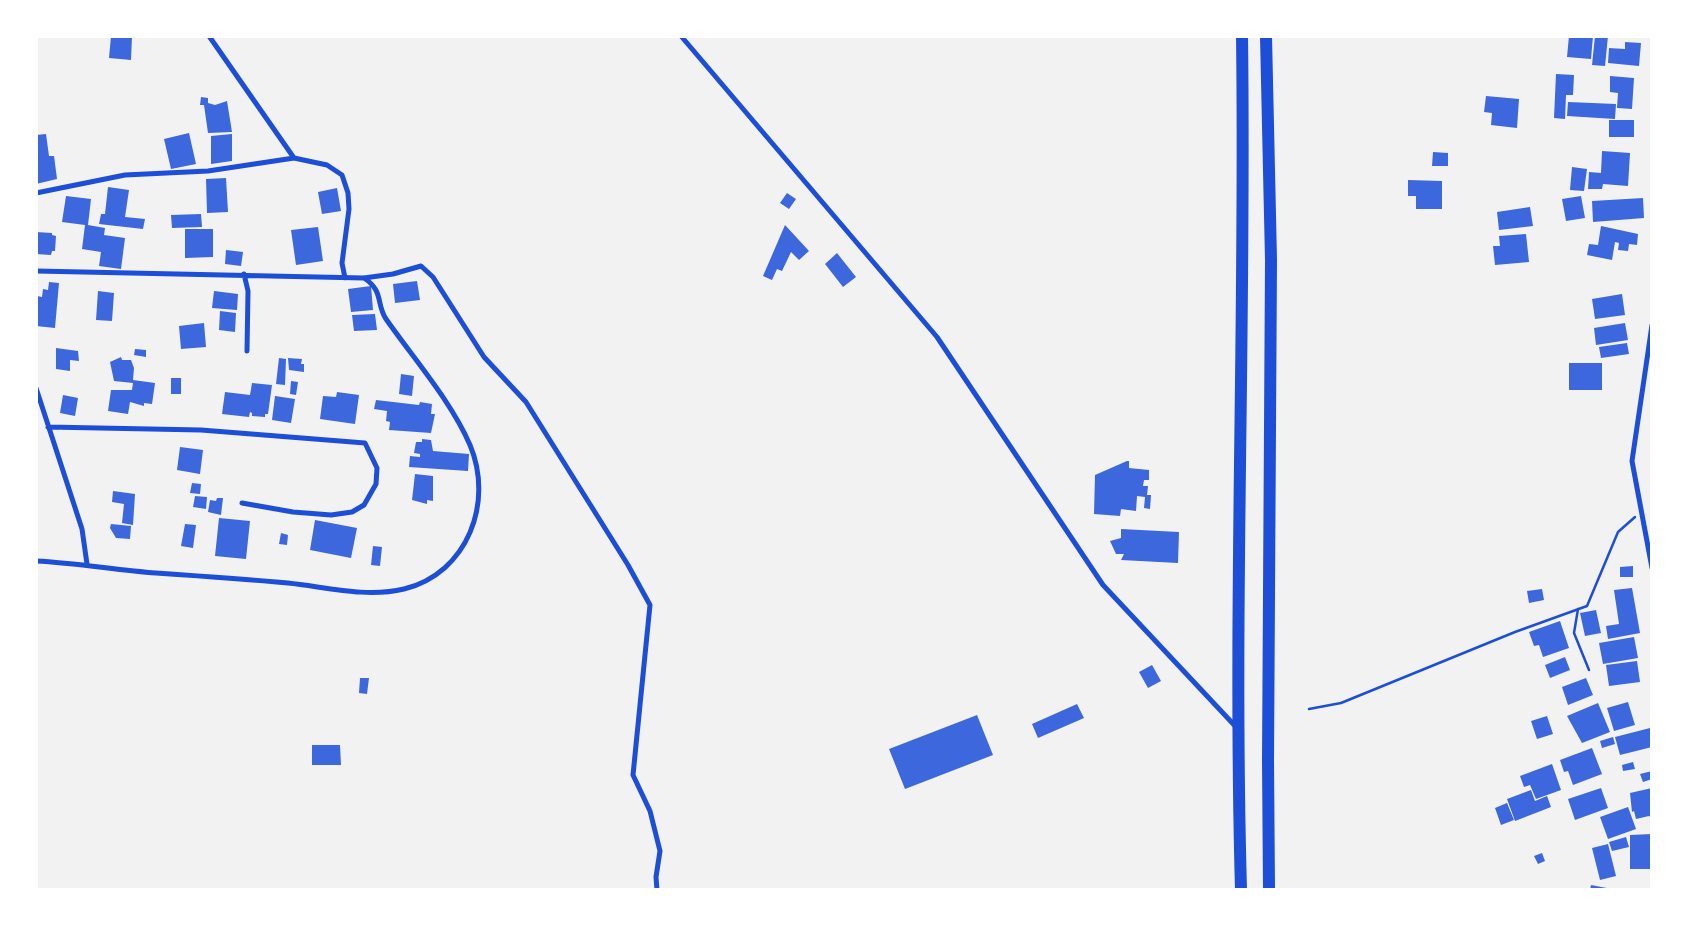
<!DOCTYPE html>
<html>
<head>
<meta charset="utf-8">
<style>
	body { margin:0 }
	#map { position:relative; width:1688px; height:926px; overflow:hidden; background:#f2f2f2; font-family:"DejaVu Sans",sans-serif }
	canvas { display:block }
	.frame { position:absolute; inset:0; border:38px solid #fff; pointer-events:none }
</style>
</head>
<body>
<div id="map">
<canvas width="1688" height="926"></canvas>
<div class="frame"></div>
</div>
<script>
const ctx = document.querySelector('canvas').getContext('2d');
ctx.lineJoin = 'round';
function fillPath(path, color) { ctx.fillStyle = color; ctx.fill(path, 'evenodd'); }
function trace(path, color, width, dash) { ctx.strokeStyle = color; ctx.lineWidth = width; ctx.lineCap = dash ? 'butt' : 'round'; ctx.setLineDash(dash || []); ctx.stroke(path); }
fillPath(new Path2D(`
	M 111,36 L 132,36 L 131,60 L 109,58 Z
	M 1569,36 L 1593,36 L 1591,59 L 1567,57 Z
	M 1595,36 L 1608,36 L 1605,66 L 1592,65 Z
	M 1625,42 L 1641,43 L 1639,66 L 1608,63 L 1609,48 L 1625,49 Z
	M 1556,74 L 1574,75 L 1573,95 L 1566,95 L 1565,119 L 1554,118 Z
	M 1610,76 L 1634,78 L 1632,109 L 1617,108 L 1618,93 L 1610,92 Z
	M 1486,96 L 1519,99 L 1517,128 L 1491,125 L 1492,113 L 1484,112 Z
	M 201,97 L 208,98 L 208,103 L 215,105 L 227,101 L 232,132 L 208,133 L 204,105 L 200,105 Z
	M 1568,102 L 1616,104 L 1615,119 L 1567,116 Z
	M 1609,120 L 1634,120 L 1634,137 L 1609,137 Z
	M 189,133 L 196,164 L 171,169 L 164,139 Z
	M 46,134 L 49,156 L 54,156 L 57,179 L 36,184 L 36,135 Z
	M 232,134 L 232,161 L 211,164 L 211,136 Z
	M 1602,151 L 1630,153 L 1628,186 L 1603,184 L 1602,189 L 1588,189 L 1589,172 L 1601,173 Z
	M 1433,152 L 1448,153 L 1448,166 L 1432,166 Z
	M 1572,167 L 1587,169 L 1584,191 L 1570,190 Z
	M 226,178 L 228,212 L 207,213 L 206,179 Z
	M 1408,180 L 1442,181 L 1442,209 L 1416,209 L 1416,196 L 1408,196 Z
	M 108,187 L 129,190 L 125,217 L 145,219 L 143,229 L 99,224 L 101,214 L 105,214 Z
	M 337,188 L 341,211 L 322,214 L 318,192 Z
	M 787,193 L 796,199 L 789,209 L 780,203 Z
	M 66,196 L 91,199 L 88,225 L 105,228 L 104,235 L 125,238 L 121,269 L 99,266 L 101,252 L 82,249 L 85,225 L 62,222 Z
	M 1581,196 L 1585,218 L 1566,221 L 1562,199 Z
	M 1643,198 L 1644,218 L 1593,222 L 1592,201 Z
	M 1530,207 L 1533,226 L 1499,230 L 1497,212 Z
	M 201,214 L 202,227 L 172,228 L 171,215 Z
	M 785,225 L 809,251 L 799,260 L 791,252 L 782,271 L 777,269 L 772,280 L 763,276 Z
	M 1601,226 L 1638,234 L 1637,245 L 1629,244 L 1628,251 L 1618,250 L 1619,243 L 1615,242 L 1612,260 L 1587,255 L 1589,244 L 1598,245 Z
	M 318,227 L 323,261 L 296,265 L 291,230 Z
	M 185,229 L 213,229 L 213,257 L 185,258 Z
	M 36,232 L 52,233 L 52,235 L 56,236 L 55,251 L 52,251 L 51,255 L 36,254 Z
	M 1526,234 L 1529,262 L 1495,265 L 1493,246 L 1500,246 L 1499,236 Z
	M 226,250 L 243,252 L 241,266 L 225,264 Z
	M 837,253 L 856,277 L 843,287 L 825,264 Z
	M 417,281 L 420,300 L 395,303 L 393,284 Z
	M 49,282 L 59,283 L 55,328 L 36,326 L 37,296 L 42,297 L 43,289 L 48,290 Z
	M 371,286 L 373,310 L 351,312 L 348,289 Z
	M 98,291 L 114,293 L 112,321 L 96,320 Z
	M 214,291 L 238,294 L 237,310 L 212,308 Z
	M 1622,294 L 1625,315 L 1595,319 L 1592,299 Z
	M 220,311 L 236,313 L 235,332 L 219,330 Z
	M 375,314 L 377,330 L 354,331 L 352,315 Z
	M 204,323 L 206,347 L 181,349 L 179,326 Z
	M 1625,323 L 1628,340 L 1596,345 L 1594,328 Z
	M 1627,343 L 1629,354 L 1601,358 L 1599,347 Z
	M 56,348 L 78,351 L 79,361 L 70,360 L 70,371 L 56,369 Z
	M 135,349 L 146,350 L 146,357 L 134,355 Z
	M 121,357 L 122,360 L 131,360 L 134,368 L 133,380 L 155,383 L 152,404 L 144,403 L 144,406 L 130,402 L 128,414 L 108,411 L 111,390 L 132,390 L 133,383 L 114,381 L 110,362 Z
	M 279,358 L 286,359 L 285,385 L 276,384 Z
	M 288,358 L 302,359 L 301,364 L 304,364 L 304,372 L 289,370 Z
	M 1569,363 L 1602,363 L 1602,390 L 1569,390 Z
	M 401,374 L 414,376 L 412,396 L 399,394 Z
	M 171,378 L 181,378 L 181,394 L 171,394 Z
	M 291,381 L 298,382 L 296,395 L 290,394 Z
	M 252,383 L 272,385 L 268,414 L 265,414 L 265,417 L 252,416 L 252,413 L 250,412 L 249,417 L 222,414 L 225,392 L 250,395 Z
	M 337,392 L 359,395 L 355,424 L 320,419 L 323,396 L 336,397 Z
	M 63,395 L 78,398 L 75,416 L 60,413 Z
	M 275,396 L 295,399 L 291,423 L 272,420 Z
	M 376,400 L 419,405 L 420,402 L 432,404 L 431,414 L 435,414 L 431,433 L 389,430 L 390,422 L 386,421 L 387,411 L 374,409 Z
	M 422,439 L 431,440 L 433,451 L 469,454 L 468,471 L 409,467 L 410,456 L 420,457 L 420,454 L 414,453 L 416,442 L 422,442 Z
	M 180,447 L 203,450 L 200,474 L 177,470 Z
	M 1127,461 L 1129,461 L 1129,468 L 1149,470 L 1149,480 L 1144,480 L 1143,486 L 1148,486 L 1147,495 L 1151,495 L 1150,509 L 1144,508 L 1145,497 L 1137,496 L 1136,511 L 1121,509 L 1120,516 L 1094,514 L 1095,475 Z
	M 415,474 L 433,476 L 433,501 L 427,500 L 427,504 L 412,500 Z
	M 192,483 L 201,484 L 200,494 L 190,493 Z
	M 113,491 L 135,494 L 133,525 L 122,523 L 124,504 L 112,502 Z
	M 195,496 L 207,497 L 206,509 L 193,507 Z
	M 217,498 L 223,498 L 221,515 L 208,512 L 210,500 L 216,501 Z
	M 219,518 L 250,521 L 246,559 L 215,556 Z
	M 315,520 L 357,528 L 351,558 L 310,550 Z
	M 111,524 L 131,526 L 130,539 L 116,538 L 110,528 Z
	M 185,524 L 196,525 L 193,548 L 181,546 Z
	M 1121,529 L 1179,532 L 1178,563 L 1121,560 L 1124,554 L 1116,554 L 1110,541 L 1121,538 Z
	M 281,533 L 288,535 L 287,545 L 279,544 Z
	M 373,546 L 382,547 L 380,566 L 371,565 Z
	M 1633,566 L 1633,577 L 1620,577 L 1620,567 Z
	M 1632,588 L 1640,633 L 1608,639 L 1606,626 L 1619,624 L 1614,590 Z
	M 1542,589 L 1544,600 L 1529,603 L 1527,591 Z
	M 1596,610 L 1601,633 L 1585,636 L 1580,613 Z
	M 1560,621 L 1569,648 L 1543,657 L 1539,645 L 1534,646 L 1529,632 Z
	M 1634,637 L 1638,658 L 1603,664 L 1599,643 Z
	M 1565,657 L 1570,670 L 1550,678 L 1545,665 Z
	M 1637,661 L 1640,682 L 1609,686 L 1606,665 Z
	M 1152,665 L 1161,681 L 1148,688 L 1139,672 Z
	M 360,678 L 369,678 L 367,694 L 359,693 Z
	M 1586,678 L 1593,695 L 1568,705 L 1562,687 Z
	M 1628,702 L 1635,725 L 1614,731 L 1607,708 Z
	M 1598,703 L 1610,732 L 1582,743 L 1567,716 Z
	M 1077,704 L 1084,718 L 1038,738 L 1032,724 Z
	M 977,715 L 993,755 L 905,789 L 889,749 Z
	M 1547,716 L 1553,734 L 1537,739 L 1531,721 Z
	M 1650,728 L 1652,747 L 1620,755 L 1615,737 Z
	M 1613,737 L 1615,744 L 1602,748 L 1600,741 Z
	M 312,745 L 340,745 L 341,765 L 312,765 Z
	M 1592,748 L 1602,774 L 1573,785 L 1568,771 L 1564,772 L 1560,760 Z
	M 1633,762 L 1635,769 L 1623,771 L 1622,765 Z
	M 1552,764 L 1561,790 L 1536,799 L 1530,785 L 1524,787 L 1520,776 Z
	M 1652,771 L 1652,779 L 1643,782 L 1640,774 Z
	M 1601,788 L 1608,808 L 1575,820 L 1568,799 Z
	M 1652,788 L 1652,818 L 1649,816 L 1636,819 L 1634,811 L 1632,812 L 1630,793 Z
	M 1531,790 L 1535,801 L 1547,796 L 1551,807 L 1515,821 L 1507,799 Z
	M 1507,803 L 1514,820 L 1501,825 L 1495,808 Z
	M 1628,807 L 1636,829 L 1608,839 L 1600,817 Z
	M 1652,834 L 1652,869 L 1630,869 L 1630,835 Z
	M 1626,837 L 1629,847 L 1612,851 L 1609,842 Z
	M 1608,844 L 1616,876 L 1600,880 L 1592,848 Z
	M 1542,853 L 1545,861 L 1538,864 L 1534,856 Z
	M 1591,885 L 1612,889 L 1612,890 L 1590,890 Z`), '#3d67dc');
trace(new Path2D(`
	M 1578,609 L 1574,633 L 1589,670
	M 1309,709 L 1341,703 L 1515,632 L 1587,606 L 1618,532 L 1635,517`), '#1d4ed8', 2.5);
trace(new Path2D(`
	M 209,36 L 294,158
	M 681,36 L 937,337 L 1103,585 L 1237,728
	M 36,193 L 125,175 L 208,171 L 294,158 L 327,165 L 342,175 L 348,193 L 349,209 L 342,263 L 345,278
	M 36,271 L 364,278 L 393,274 L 421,266 L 433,277 L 484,357 L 526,402 L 628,565 L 650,605 L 633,775 L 650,811 L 660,851 L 656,877 L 657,890
	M 244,274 L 248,291 L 247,351
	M 1652,325 L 1632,461 L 1652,568
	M 36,388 L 82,529 L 87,564
	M 48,427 L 201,430 L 365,443 L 377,468 L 376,484 L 364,505 L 352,512 L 331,515 L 293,512 L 242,503
	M 36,561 C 77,563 116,570 156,573 C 200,576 244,579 288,583 C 326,587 366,598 404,589 C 468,573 494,502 470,445 C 451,401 414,359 386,319 C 376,304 384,291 364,278`), '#1d4ed8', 5);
trace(new Path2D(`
	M 1266,36 L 1271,260 L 1268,760 L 1269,890
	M 1241,890 C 1233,605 1246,321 1242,36`), '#1d4ed8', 12);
</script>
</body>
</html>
